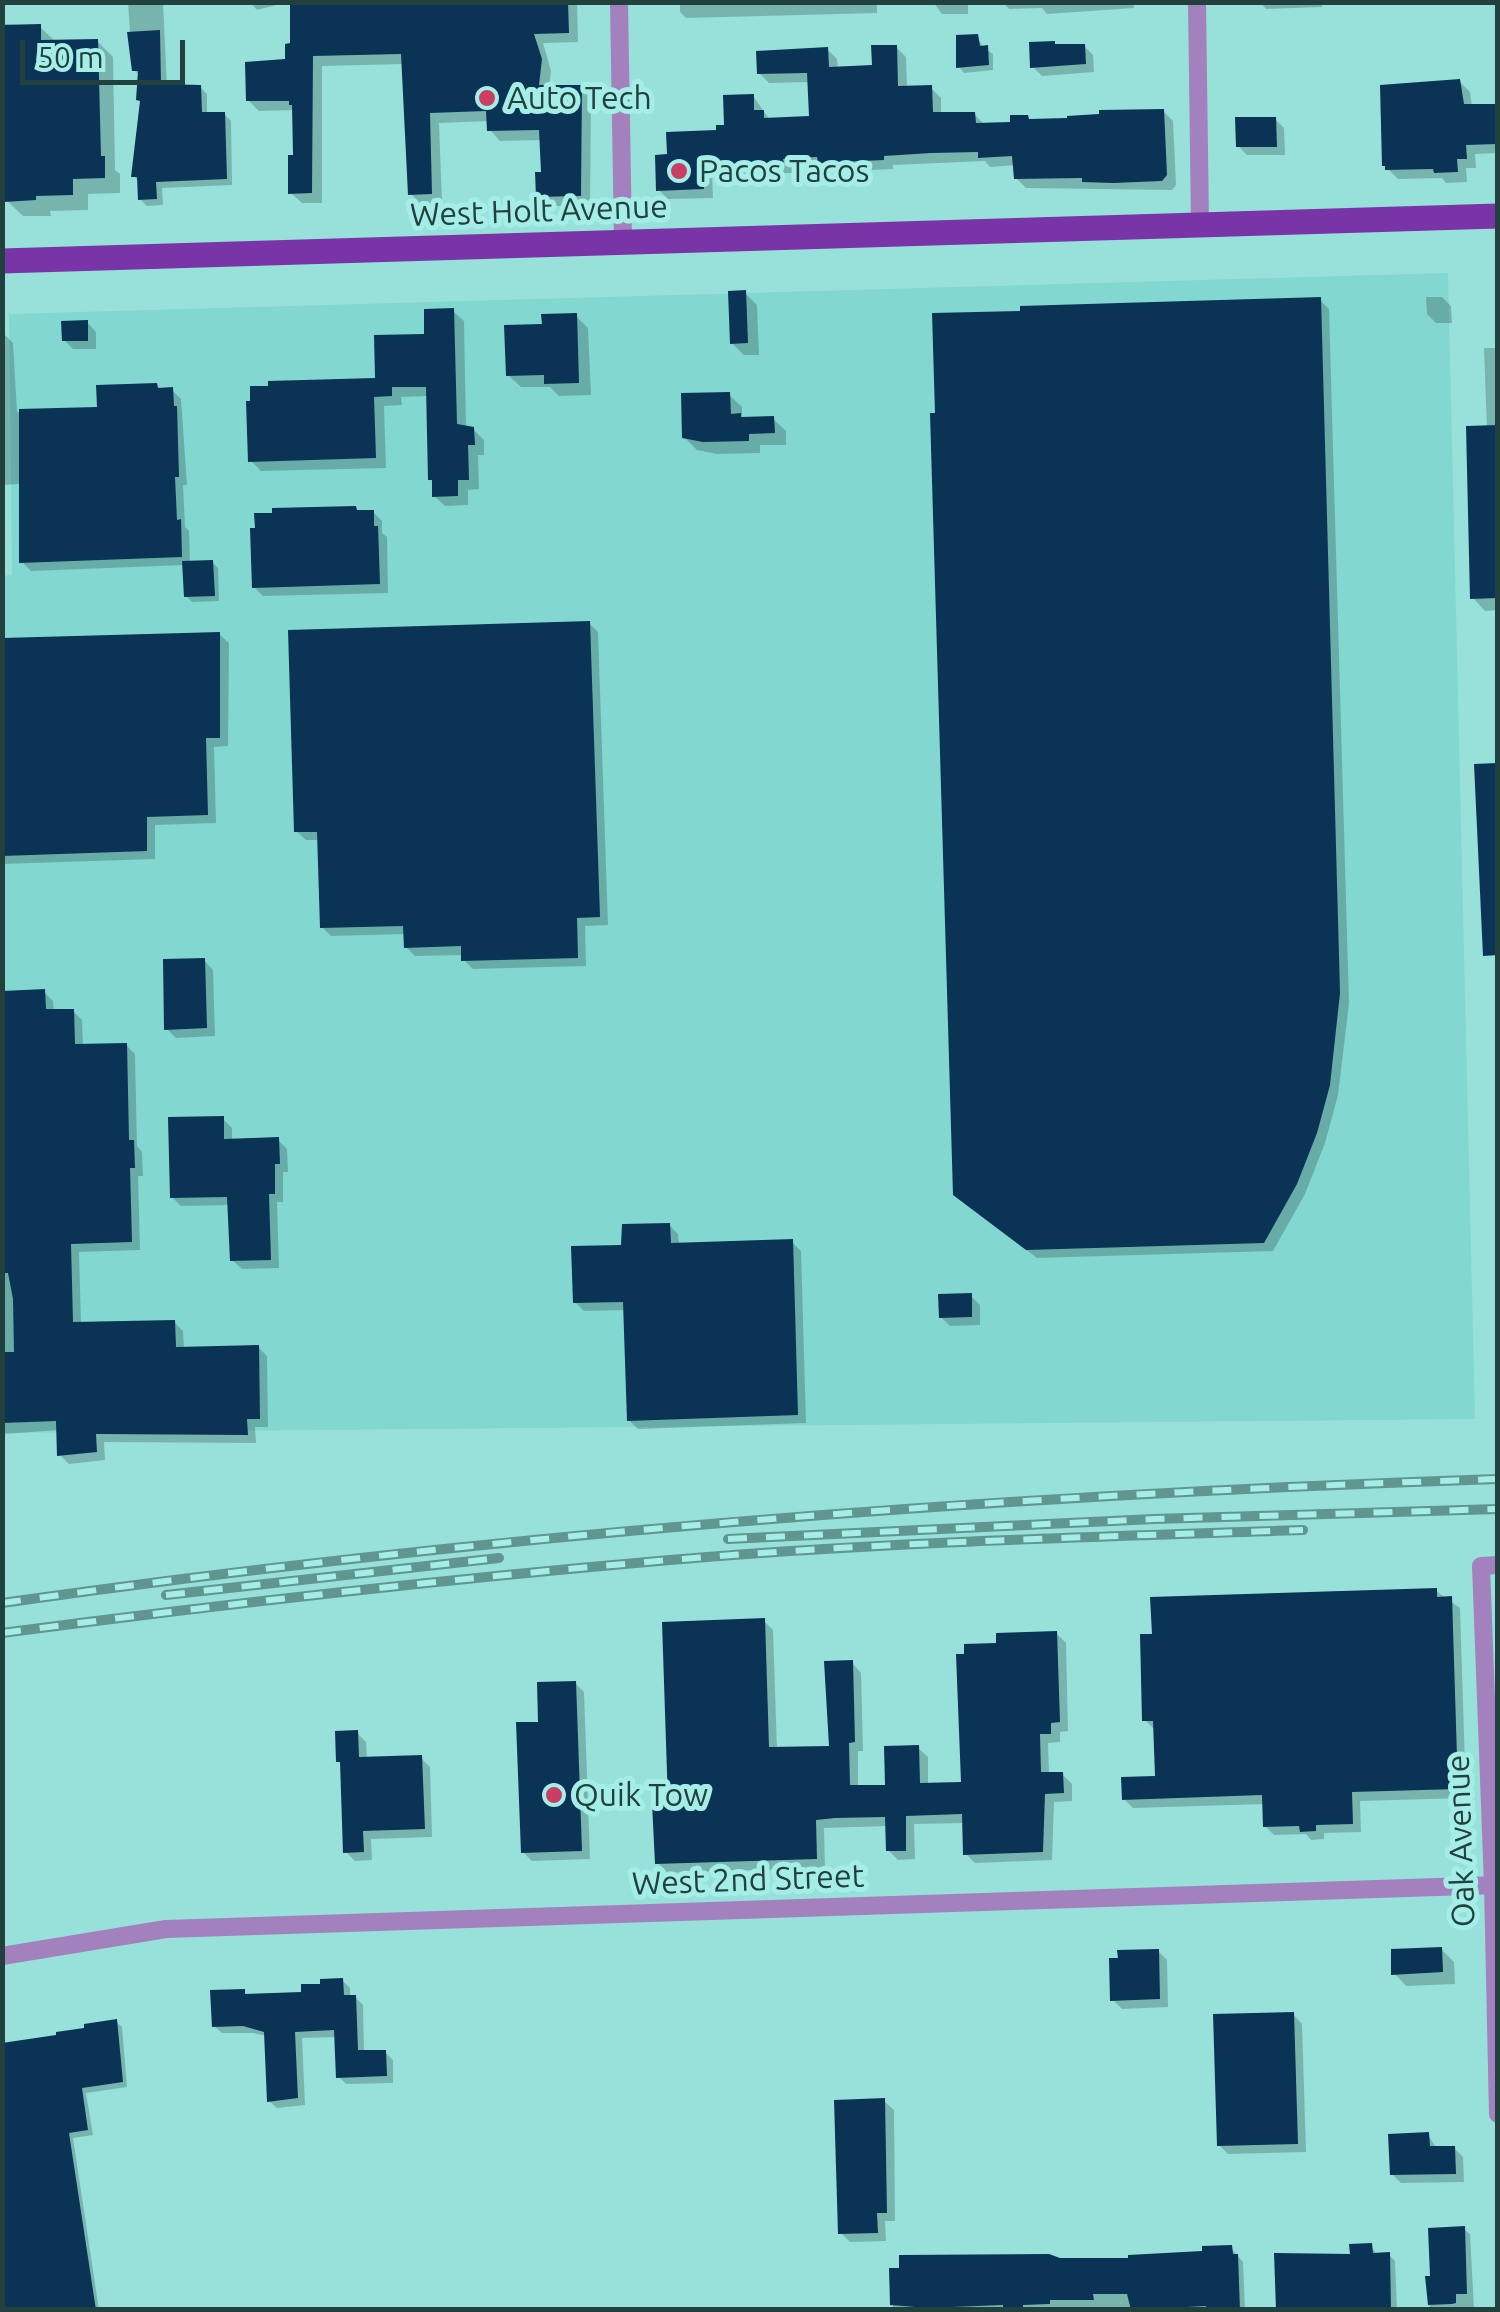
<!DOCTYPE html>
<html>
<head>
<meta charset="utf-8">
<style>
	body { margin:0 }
	#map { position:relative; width:1500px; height:2312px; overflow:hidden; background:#97e1da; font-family:Ubuntu,sans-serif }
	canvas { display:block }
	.frame { position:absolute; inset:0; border:5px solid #22413e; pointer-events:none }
	.scale { position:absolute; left:20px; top:40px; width:165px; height:45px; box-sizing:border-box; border:5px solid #22413e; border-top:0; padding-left:12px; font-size:30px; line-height:35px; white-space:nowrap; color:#22413e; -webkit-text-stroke:8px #a4eee7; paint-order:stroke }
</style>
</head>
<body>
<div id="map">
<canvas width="1500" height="2312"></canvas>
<div class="frame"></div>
<div class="scale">50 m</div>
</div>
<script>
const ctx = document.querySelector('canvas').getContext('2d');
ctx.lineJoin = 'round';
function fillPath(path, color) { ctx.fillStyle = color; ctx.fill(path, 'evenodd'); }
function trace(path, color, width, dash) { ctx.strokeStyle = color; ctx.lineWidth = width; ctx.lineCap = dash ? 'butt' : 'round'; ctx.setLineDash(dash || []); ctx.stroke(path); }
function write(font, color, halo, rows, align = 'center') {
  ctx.font = font + ' Ubuntu,sans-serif'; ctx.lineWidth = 10; ctx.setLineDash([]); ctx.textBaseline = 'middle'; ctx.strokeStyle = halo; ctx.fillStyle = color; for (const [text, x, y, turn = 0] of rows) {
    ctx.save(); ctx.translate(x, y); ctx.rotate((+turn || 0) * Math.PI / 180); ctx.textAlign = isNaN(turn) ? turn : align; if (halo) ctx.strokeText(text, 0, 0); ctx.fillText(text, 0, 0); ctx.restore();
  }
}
fillPath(new Path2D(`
	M 1448,273 L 1475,1419 L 3,1433 L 2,576 L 12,575 L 9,314 Z`), '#82d8d1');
fillPath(new Path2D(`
	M 128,2 L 163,2 L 167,86 L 200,87 L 207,94 L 207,115 L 224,114 L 231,121 L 232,185 L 162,188 L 163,205 L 147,206 L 140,199 L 139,182 L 134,176 L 143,103 L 140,76 L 134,70 L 131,48 Z
	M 250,2 L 288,2 L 257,10 Z
	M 293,2 L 577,2 L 578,42 L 543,43 L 551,71 L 549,88 L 581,87 L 591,98 L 590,206 L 549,206 L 538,196 L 544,175 L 542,140 L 500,141 L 490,130 L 489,121 L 439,123 L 442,203 L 421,204 L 411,194 L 404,64 L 322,66 L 322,203 L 302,203 L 291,193 L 296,157 L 295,110 L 259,111 L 248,100 L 288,62 L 293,46 Z
	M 680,2 L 877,2 L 877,13 L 686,18 L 680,12 Z
	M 933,2 L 968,2 L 968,14 L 942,14 Z
	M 1003,2 L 1133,2 L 1134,8 L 1047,14 L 1042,8 L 1009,9 Z
	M 1322,2 L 1322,7 L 1266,9 L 1260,2 Z
	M 2,24 L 39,26 L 56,42 L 97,41 L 113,57 L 115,170 L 120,174 L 120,193 L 88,194 L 88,210 L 50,211 L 51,216 L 23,216 L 2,196 Z
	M 977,37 L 984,48 L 993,54 L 993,70 L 964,73 L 959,67 Z
	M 1084,46 L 1093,55 L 1094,72 L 1042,76 L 1033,67 Z
	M 896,47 L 906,57 L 907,88 L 931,88 L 941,98 L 941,115 L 974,114 L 985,125 L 1013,124 L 1027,117 L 1032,122 L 1163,111 L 1173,121 L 1176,185 L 1172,190 L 1026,188 L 1016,178 L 1015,165 L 990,167 L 985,161 L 893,165 L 893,169 L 830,172 L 824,166 L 792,168 L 792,173 L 712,174 L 713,198 L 668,199 L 659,190 L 670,157 L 726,127 L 753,96 L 770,120 L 812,119 L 810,82 L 769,83 L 759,73 L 827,49 L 837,59 L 838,69 L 874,67 Z
	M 1459,81 L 1470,92 L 1472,107 L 1498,106 L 1498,153 L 1475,154 L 1476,168 L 1466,168 L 1467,182 L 1446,183 L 1442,178 L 1398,179 L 1384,165 Z
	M 1275,119 L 1284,128 L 1285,155 L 1247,155 L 1238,146 Z
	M 745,293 L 757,305 L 759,355 L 744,355 L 732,343 Z
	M 1426,297 L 1442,297 L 1451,306 L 1452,323 L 1436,323 L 1427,314 Z
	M 1320,300 L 1329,309 L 1349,1003 L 1338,1095 L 1325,1143 L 1305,1194 L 1273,1251 L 1037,1258 L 955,1194 Z
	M 453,311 L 464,321 L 466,428 L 473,429 L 484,440 L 484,455 L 478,455 L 479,489 L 468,490 L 468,505 L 445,506 L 434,496 L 434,483 L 430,479 L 428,396 L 401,397 L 402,405 L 384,406 L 386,468 L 261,471 L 251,461 L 378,381 Z
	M 576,316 L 588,328 L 591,395 L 559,396 L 550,387 L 521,387 L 508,375 L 544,326 Z
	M 2,322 L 5,335 L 13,343 L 17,412 L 99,409 L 156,385 L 162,390 L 172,390 L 181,399 L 187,485 L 183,485 L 185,527 L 189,531 L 190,563 L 212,562 L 218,568 L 219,601 L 192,602 L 186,596 L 185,565 L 31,571 L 22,562 L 20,484 L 2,485 Z
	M 87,322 L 96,332 L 96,349 L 73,349 L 64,340 Z
	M 1484,348 L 1498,348 L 1498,610 L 1485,611 L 1473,598 L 1487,428 Z
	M 729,395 L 742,407 L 742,420 L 773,419 L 786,431 L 786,445 L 760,445 L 760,453 L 717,454 L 697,450 L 684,437 Z
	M 373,512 L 382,521 L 382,533 L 387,537 L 388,593 L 263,596 L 254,587 L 359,513 Z
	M 589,623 L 598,632 L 608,925 L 585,926 L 586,966 L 473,969 L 464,960 L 463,955 L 415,956 L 406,947 L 406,934 L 331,936 L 322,927 L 319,840 L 306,840 L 296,831 Z
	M 219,634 L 229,643 L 228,746 L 214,747 L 216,823 L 155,825 L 155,859 L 2,864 L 2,641 Z
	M 204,960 L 213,970 L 215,1036 L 176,1038 L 167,1029 Z
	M 44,992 L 53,1001 L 54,1012 L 73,1011 L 82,1020 L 83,1046 L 126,1045 L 135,1054 L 137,1146 L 142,1152 L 143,1176 L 138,1176 L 140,1250 L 79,1252 L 81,1324 L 174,1322 L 183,1331 L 184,1349 L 258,1347 L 267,1356 L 268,1427 L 255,1427 L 256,1443 L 104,1442 L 105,1460 L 69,1464 L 60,1455 L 59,1430 L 4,1434 L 2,1465 L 2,993 Z
	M 223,1119 L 232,1128 L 232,1141 L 278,1140 L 287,1149 L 288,1172 L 283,1172 L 283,1202 L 277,1202 L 279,1268 L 242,1269 L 232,1260 L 230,1205 L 181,1206 L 172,1197 Z
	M 669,1225 L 678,1234 L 679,1245 L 792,1242 L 801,1251 L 806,1423 L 638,1429 L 629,1420 L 626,1310 L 584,1311 L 575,1302 L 624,1247 Z
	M 971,1296 L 980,1305 L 980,1325 L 950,1326 L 941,1317 Z
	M 1436,1591 L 1460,1608 L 1466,1798 L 1360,1801 L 1361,1832 L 1324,1833 L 1324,1839 L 1311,1840 L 1306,1834 L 1274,1835 L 1265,1826 L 1265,1804 L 1133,1808 L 1124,1799 L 1157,1778 L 1154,1729 L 1145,1720 Z
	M 764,1621 L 773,1630 L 777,1750 L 831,1749 L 852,1663 L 861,1673 L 863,1751 L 858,1751 L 858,1788 L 887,1787 L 918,1748 L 928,1757 L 928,1786 L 963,1784 L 998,1645 L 1056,1633 L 1066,1643 L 1068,1731 L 1060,1732 L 1060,1742 L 1048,1743 L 1049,1775 L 1062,1774 L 1072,1784 L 1072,1801 L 1054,1802 L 1052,1860 L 975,1863 L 966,1854 L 965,1823 L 914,1824 L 915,1859 L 898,1860 L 888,1850 L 888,1826 L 824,1828 L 825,1868 L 668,1873 L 658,1863 L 671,1805 Z
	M 575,1683 L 584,1692 L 590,1859 L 532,1861 L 523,1852 L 541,1724 Z
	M 357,1733 L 366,1742 L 367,1760 L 421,1758 L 430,1767 L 432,1837 L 371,1839 L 372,1860 L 355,1861 L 346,1852 L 342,1765 L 339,1761 Z
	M 1441,1949 L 1454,1962 L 1455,1984 L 1406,1986 L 1394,1973 Z
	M 1158,1951 L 1167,1960 L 1168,2007 L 1122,2009 L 1113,2000 Z
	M 342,1980 L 350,1988 L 350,1997 L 355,1997 L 363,2005 L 364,2053 L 385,2052 L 393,2060 L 393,2083 L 346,2084 L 338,2076 L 337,2037 L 302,2038 L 305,2105 L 277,2108 L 269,2101 L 267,2036 L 253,2033 L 222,2033 L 214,2026 L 244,1991 L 248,1996 L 304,1994 Z
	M 1293,2014 L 1302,2024 L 1306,2152 L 1228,2154 L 1219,2145 Z
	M 116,2022 L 122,2027 L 127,2087 L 86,2093 L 93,2135 L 73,2138 L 99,2310 L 2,2310 L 59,2037 Z
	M 884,2101 L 894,2110 L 895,2221 L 885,2221 L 886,2241 L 850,2242 L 841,2233 Z
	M 1428,2135 L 1437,2149 L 1454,2148 L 1463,2157 L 1464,2182 L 1401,2183 L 1392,2174 Z
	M 1464,2229 L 1470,2234 L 1474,2310 L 1430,2310 L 1427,2279 L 1432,2278 Z
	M 1371,2246 L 1377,2255 L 1389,2255 L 1395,2261 L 1397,2310 L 1278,2310 Z
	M 1231,2248 L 1243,2262 L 1245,2310 L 893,2310 L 892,2270 L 1060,2261 L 1130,2261 L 1205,2254 Z`), '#0003');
fillPath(new Path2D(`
	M 295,2 L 568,2 L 569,33 L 534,34 L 542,59 L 539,85 L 582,85 L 581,196 L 536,197 L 535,172 L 541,172 L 539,130 L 487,131 L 486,111 L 430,113 L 432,194 L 408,195 L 401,54 L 313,56 L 312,193 L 288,194 L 288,155 L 293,155 L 292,105 L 289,105 L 289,101 L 246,101 L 245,62 L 285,59 L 285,44 L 290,43 L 290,4 Z
	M 41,24 L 41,40 L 98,39 L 101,156 L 105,156 L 105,178 L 73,179 L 73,195 L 36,196 L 36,200 L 4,202 L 2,25 Z
	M 160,30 L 161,84 L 201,85 L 202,112 L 225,112 L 227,179 L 156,182 L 157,199 L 138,200 L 137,177 L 131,177 L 140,101 L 136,100 L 138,71 L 132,71 L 127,32 Z
	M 978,34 L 980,46 L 988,45 L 989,65 L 956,68 L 956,35 Z
	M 1055,41 L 1055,44 L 1085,44 L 1086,64 L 1030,68 L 1029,42 Z
	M 871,45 L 897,45 L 898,86 L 932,85 L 933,112 L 975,112 L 976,123 L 1010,122 L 1010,115 L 1028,115 L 1029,119 L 1067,118 L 1067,116 L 1099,114 L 1099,110 L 1164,109 L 1167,175 L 1162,181 L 1113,183 L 1082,182 L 1082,178 L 1014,179 L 1012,156 L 978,158 L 978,152 L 931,153 L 884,156 L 884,160 L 818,163 L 817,157 L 783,159 L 784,164 L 703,166 L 704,189 L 656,191 L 655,155 L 667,154 L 666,132 L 716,130 L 716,125 L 724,125 L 723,95 L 754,94 L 754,110 L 764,110 L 764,118 L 809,116 L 807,73 L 757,74 L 756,51 L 828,47 L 829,67 L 872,65 Z
	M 1460,79 L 1464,104 L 1498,104 L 1498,144 L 1466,145 L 1467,159 L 1457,159 L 1458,172 L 1434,173 L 1433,169 L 1385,170 L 1385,166 L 1382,166 L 1380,85 Z
	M 1235,117 L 1276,117 L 1277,147 L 1236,147 Z
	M 746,290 L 748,343 L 730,344 L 728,291 Z
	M 1321,297 L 1340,993 L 1330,1085 L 1317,1133 L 1297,1184 L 1264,1243 L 1026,1250 L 953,1195 L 930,413 L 935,413 L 932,313 L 1020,311 L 1020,306 Z
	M 454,308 L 457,424 L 474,427 L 475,445 L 468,445 L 469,480 L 458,480 L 458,496 L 432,497 L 432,480 L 428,480 L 426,387 L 392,387 L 392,396 L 374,397 L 376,458 L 248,462 L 246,401 L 250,401 L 250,386 L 268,386 L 268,381 L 375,378 L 374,335 L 424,334 L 424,309 Z
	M 577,313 L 579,383 L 544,384 L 544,375 L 506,376 L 504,325 L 542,324 L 541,314 Z
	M 88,320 L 88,341 L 62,341 L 61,321 Z
	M 157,383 L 158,388 L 173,387 L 174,406 L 177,406 L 179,477 L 175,477 L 177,520 L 181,519 L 182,557 L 19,563 L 19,409 L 97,407 L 96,385 Z
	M 730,392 L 731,414 L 741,413 L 741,417 L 774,416 L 775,433 L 749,434 L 749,441 L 703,442 L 682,438 L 681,393 Z
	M 1498,425 L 1498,598 L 1470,599 L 1466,426 Z
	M 356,506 L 357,510 L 374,510 L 374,526 L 378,526 L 380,584 L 252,588 L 250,528 L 255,528 L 254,513 L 272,513 L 272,508 Z
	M 213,560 L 215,596 L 184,597 L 182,561 Z
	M 590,621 L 600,917 L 577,918 L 578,958 L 461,961 L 461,946 L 404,948 L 403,926 L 320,928 L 317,832 L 294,832 L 288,630 Z
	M 220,632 L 220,738 L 206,738 L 208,815 L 147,817 L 147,851 L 2,856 L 2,638 Z
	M 1498,763 L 1498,955 L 1483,956 L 1474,764 Z
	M 205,958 L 207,1028 L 164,1030 L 163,959 Z
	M 45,989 L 46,1009 L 74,1009 L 75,1044 L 127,1043 L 129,1140 L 134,1140 L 135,1168 L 130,1168 L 132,1242 L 71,1244 L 73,1322 L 175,1320 L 176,1347 L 259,1345 L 260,1419 L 247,1419 L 248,1435 L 96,1434 L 97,1452 L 57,1456 L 56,1421 L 2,1423 L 2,1352 L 14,1352 L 13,1299 L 8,1273 L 2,1273 L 2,991 Z
	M 224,1116 L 224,1139 L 279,1137 L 280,1164 L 275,1164 L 275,1194 L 269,1194 L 271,1260 L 230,1261 L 227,1197 L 170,1198 L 168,1117 Z
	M 670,1223 L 671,1243 L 793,1239 L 798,1415 L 627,1421 L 623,1302 L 573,1303 L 571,1246 L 621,1245 L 622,1224 Z
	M 972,1293 L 972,1317 L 939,1318 L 938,1294 Z
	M 1437,1588 L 1437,1597 L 1452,1596 L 1458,1789 L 1352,1792 L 1353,1824 L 1316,1825 L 1316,1831 L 1300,1832 L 1299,1826 L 1263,1827 L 1262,1795 L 1122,1800 L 1121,1777 L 1155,1776 L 1153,1721 L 1142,1721 L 1140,1634 L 1152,1634 L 1150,1597 Z
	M 765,1618 L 769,1747 L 829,1746 L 824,1661 L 853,1660 L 855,1742 L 849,1743 L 850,1785 L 885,1785 L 884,1746 L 919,1745 L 920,1783 L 961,1782 L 956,1654 L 964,1654 L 964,1644 L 996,1643 L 996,1633 L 1057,1631 L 1060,1722 L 1051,1723 L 1051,1734 L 1040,1734 L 1041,1772 L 1063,1772 L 1064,1793 L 1045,1794 L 1043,1852 L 963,1855 L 962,1814 L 906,1816 L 906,1851 L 886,1851 L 885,1817 L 835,1818 L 816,1820 L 817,1859 L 655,1864 L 652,1803 L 668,1803 L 662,1622 Z
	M 576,1681 L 582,1851 L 521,1853 L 516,1722 L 538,1722 L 537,1682 Z
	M 358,1730 L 359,1757 L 422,1755 L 425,1829 L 363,1831 L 364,1852 L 343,1853 L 340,1762 L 336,1762 L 335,1731 Z
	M 1442,1947 L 1443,1972 L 1391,1975 L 1391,1949 Z
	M 1159,1949 L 1160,1999 L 1110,2001 L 1109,1958 L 1118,1958 L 1117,1950 Z
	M 343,1978 L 344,1995 L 356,1995 L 358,2050 L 386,2050 L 387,2076 L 336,2078 L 334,2030 L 295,2032 L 298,2098 L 267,2102 L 264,2032 L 243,2026 L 212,2027 L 210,1990 L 245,1989 L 245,1994 L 301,1992 L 301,1984 L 320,1984 L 320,1979 Z
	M 1294,2012 L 1298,2144 L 1217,2146 L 1213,2014 Z
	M 117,2019 L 123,2082 L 82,2088 L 88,2130 L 69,2133 L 96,2310 L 2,2310 L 2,2043 L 56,2035 L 56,2032 L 84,2028 L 84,2024 Z
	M 885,2098 L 887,2213 L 877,2213 L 878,2233 L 838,2234 L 834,2100 Z
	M 1429,2132 L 1430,2146 L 1455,2146 L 1456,2174 L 1390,2175 L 1388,2134 Z
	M 1465,2226 L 1467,2294 L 1456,2294 L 1456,2303 L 1452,2304 L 1428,2305 L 1425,2276 L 1430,2276 L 1428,2228 Z
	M 1372,2243 L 1373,2253 L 1390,2252 L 1391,2308 L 1276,2310 L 1274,2253 L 1350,2254 L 1349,2244 Z
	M 1232,2245 L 1233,2254 L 1238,2254 L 1240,2310 L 1206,2310 L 1206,2306 L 1131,2310 L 1127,2294 L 1093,2294 L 1094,2300 L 1050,2300 L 1050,2304 L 1023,2305 L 1023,2310 L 1003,2310 L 1003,2305 L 952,2307 L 953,2310 L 890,2305 L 889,2268 L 899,2268 L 899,2255 L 1049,2254 L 1060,2258 L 1128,2258 L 1128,2255 L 1202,2251 L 1202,2246 Z`), '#0b3355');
trace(new Path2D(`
	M 619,2 L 623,240
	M 1197,2 L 1200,224
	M 1498,1565 L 1481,1566 L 1493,1885 L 1498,2114
	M 2,1956 L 166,1929 L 1498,1885`), '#a281be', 18);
trace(new Path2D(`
	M 2,261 L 1498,216`), '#7935a7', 25);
const rail = new Path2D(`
	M 728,1539 L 1154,1519 L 1498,1509
	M 166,1595 L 499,1558
	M 2,1603 C 498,1533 998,1495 1498,1479
	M 2,1633 C 224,1604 447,1579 670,1560 C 880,1542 1092,1537 1303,1530`);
trace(rail, '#609590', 10);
trace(rail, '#a4eee7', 6, [19]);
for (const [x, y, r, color] of [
	[487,98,10,"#cc3d64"],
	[679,171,10,"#cc3d64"],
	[554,1795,10,"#cc3d64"]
]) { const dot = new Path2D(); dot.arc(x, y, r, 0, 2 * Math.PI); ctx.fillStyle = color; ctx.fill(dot); trace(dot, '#a4eee7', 4); }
write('32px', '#22413e', '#a4eee7', [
	["Auto Tech",507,98],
	["Pacos Tacos",699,171],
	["Quik Tow",574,1795]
], 'left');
write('32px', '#22413e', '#a4eee7', [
	["West Holt Avenue",539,211,-2],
	["Oak Avenue",1461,1841,-92],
	["West 2nd Street",748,1880,-2]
]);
</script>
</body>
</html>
